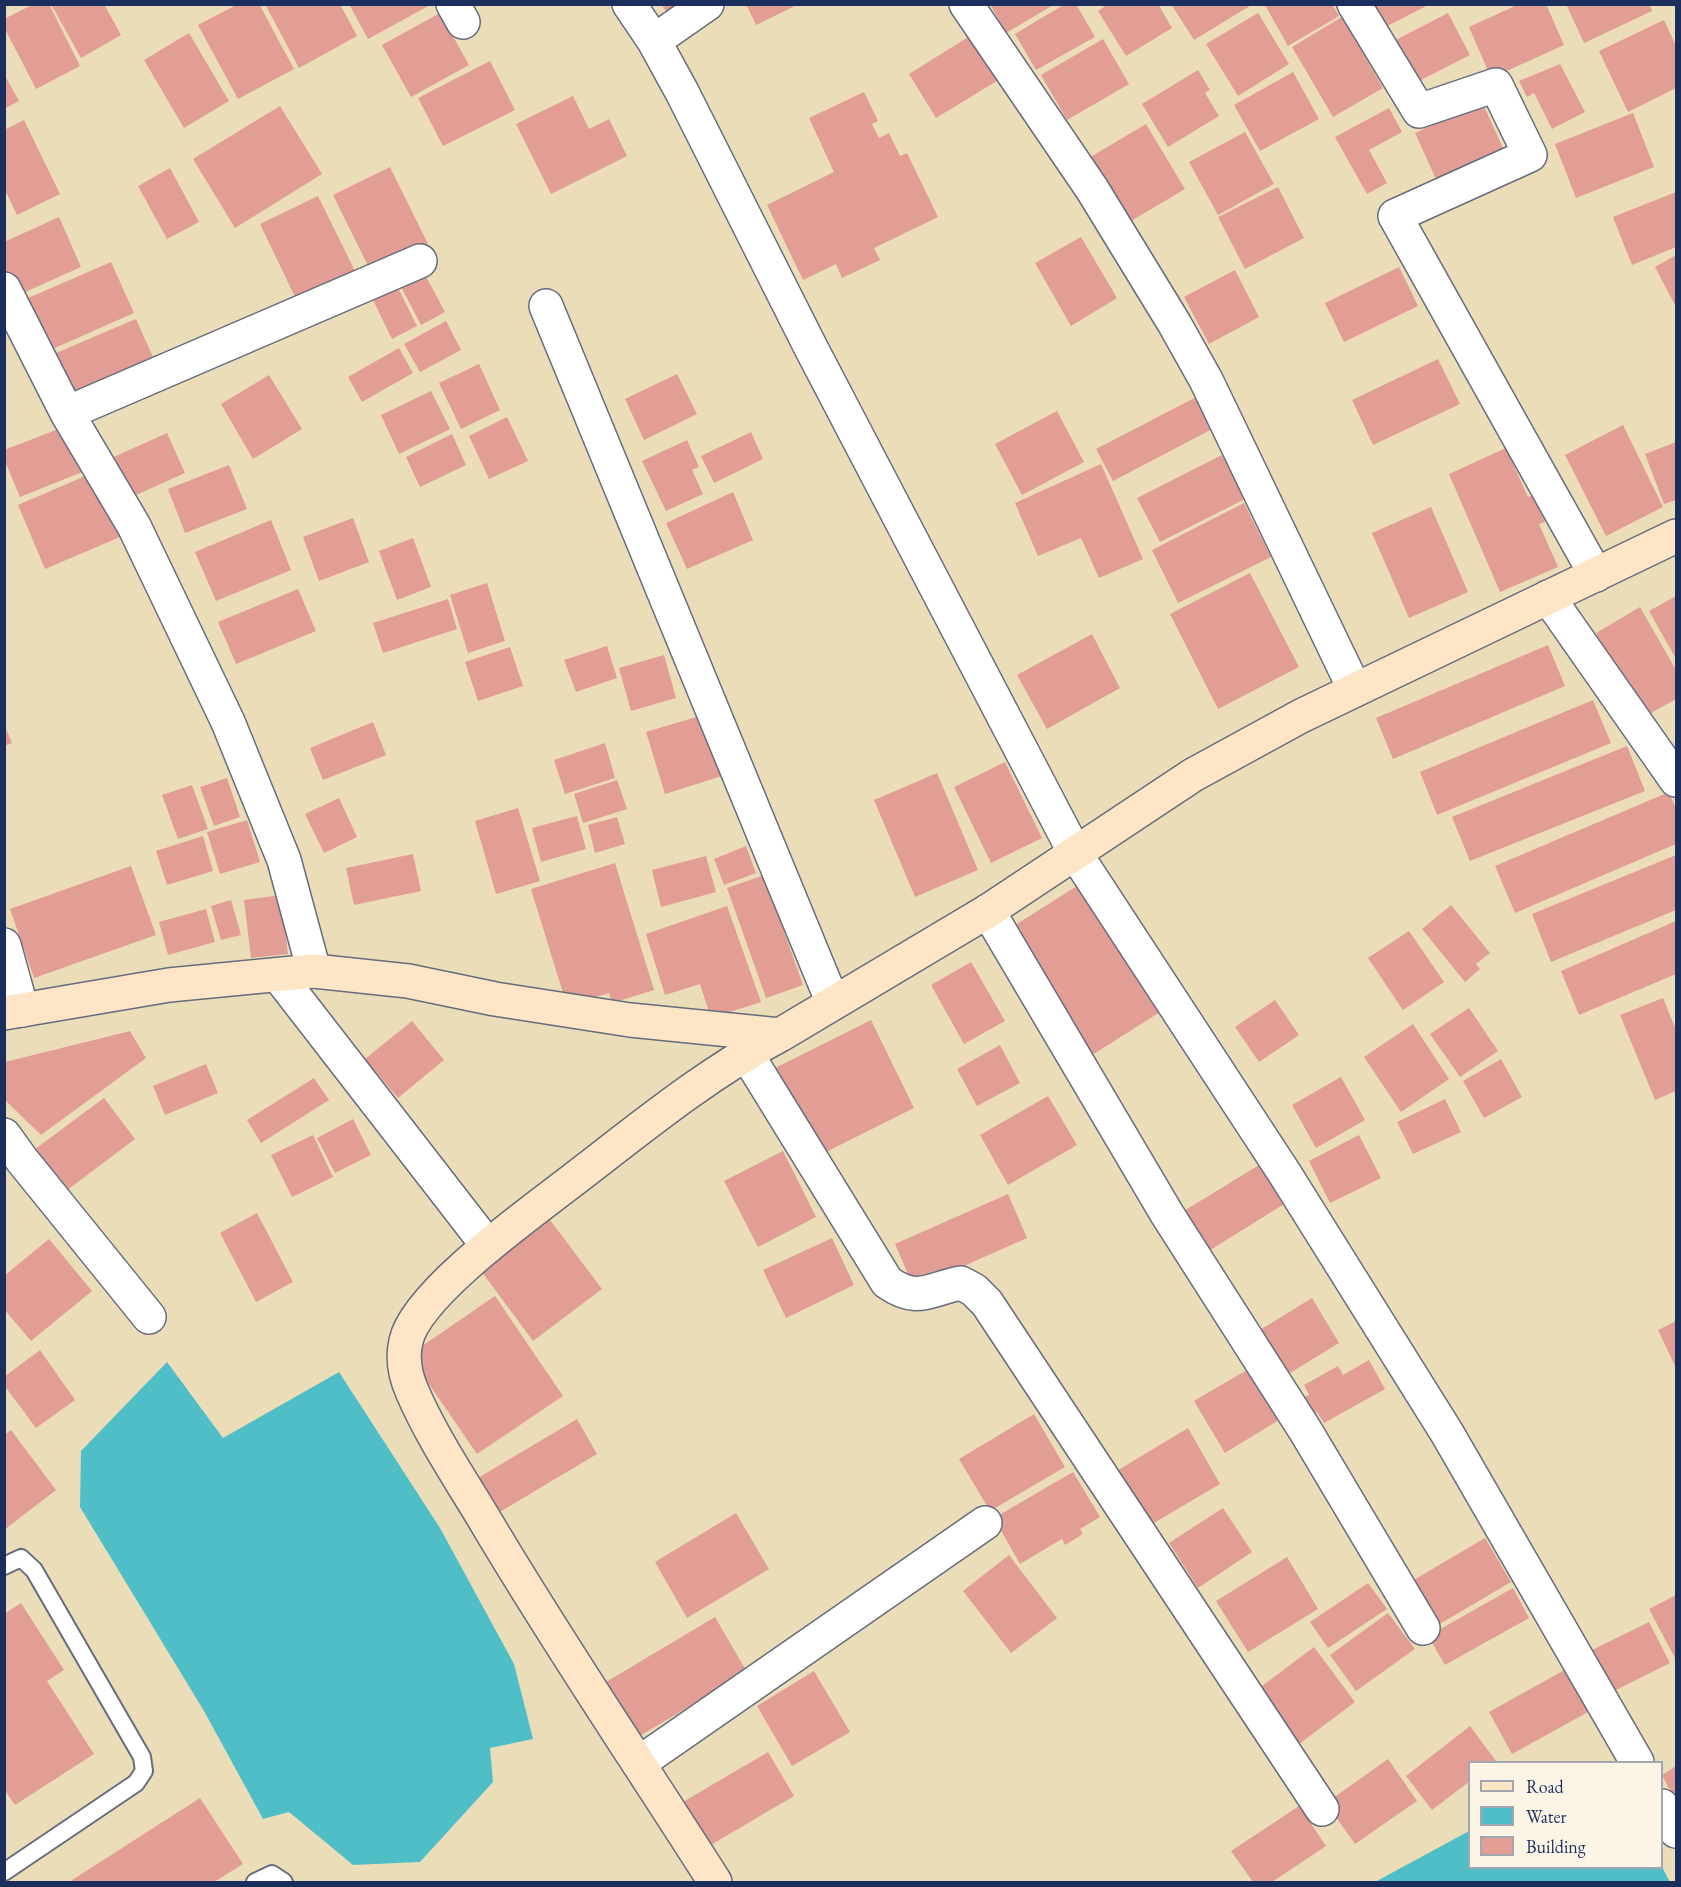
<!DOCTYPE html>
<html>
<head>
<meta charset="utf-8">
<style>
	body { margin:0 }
	#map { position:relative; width:1681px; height:1887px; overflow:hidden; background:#ecddb9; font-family:"EB Garamond",serif }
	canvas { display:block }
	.frame { position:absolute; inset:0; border:6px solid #1b2f5e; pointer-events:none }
	.legend { position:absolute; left:1468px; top:1761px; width:195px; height:108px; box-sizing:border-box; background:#fcf5e5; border:2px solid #a2a6af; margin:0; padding:8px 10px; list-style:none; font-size:18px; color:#1b2f5e }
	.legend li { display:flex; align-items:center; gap:12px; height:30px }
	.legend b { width:30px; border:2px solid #a2a6af }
</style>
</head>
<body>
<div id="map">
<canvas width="1681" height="1887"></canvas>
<div class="frame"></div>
<ul class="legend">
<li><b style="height:8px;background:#fde5c5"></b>Road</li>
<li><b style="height:16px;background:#50bec6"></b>Water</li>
<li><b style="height:16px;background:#e29d94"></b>Building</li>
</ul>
</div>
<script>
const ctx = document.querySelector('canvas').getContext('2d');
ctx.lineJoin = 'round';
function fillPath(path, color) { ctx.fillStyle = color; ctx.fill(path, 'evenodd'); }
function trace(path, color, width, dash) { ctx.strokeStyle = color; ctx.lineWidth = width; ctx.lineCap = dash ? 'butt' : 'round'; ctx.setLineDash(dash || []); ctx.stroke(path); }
fillPath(new Path2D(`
	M 167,1362 L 223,1438 L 339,1372 L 440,1528 L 514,1664 L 533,1739 L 490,1748 L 493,1782 L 420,1862 L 353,1865 L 289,1812 L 263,1819 L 204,1711 L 80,1507 L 81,1451 Z
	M 1469,1831 L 1470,1868 L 1662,1867 L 1670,1882 L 1375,1882 Z`), '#50bec6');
fillPath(new Path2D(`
	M 34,4 L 49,4 L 80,66 L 36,89 L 4,27 L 4,19 Z
	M 51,4 L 104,4 L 121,35 L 81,58 Z
	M 238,4 L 259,4 L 294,69 L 238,99 L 198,25 Z
	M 265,4 L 340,4 L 357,36 L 299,68 Z
	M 349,4 L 432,4 L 368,39 Z
	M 746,4 L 799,4 L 756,25 Z
	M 990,4 L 1055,4 L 1006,33 Z
	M 1065,4 L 1076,4 L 1095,37 L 1036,70 L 1015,34 Z
	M 1108,4 L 1158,4 L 1172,28 L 1126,56 L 1098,11 Z
	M 1171,4 L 1253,4 L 1194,40 Z
	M 1332,4 L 1339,16 L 1288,46 L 1265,5 Z
	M 1358,4 L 1430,4 L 1372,34 Z
	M 1519,4 L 1546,4 L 1564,45 L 1491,78 L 1469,27 Z
	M 1566,4 L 1649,4 L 1652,11 L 1584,43 Z
	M 662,5 L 689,5 L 669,16 Z
	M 440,13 L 469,65 L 411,97 L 382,45 Z
	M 1258,13 L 1289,64 L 1238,96 L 1206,44 Z
	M 1448,13 L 1470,55 L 1407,87 L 1386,45 Z
	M 1342,17 L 1383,88 L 1333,117 L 1292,47 Z
	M 1664,20 L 1676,46 L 1676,88 L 1628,112 L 1599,51 Z
	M 978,31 L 1005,76 L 936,118 L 909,74 Z
	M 189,33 L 229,101 L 184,128 L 144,60 Z
	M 1103,39 L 1129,84 L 1067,120 L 1041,75 Z
	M 490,61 L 515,110 L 443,146 L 418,98 Z
	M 1560,64 L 1585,112 L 1552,129 L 1534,93 L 1527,97 L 1519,81 Z
	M 1198,70 L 1210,90 L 1205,93 L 1219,116 L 1168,147 L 1142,104 Z
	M 1293,72 L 1319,119 L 1260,151 L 1234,105 Z
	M 4,74 L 19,101 L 4,109 Z
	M 864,92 L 878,121 L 872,124 L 879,138 L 889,133 L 900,156 L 907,153 L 938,217 L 874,248 L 880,260 L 842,278 L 836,264 L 803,280 L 767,205 L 834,172 L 809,118 Z
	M 573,96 L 589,129 L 609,119 L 627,156 L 551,194 L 516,124 Z
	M 1482,102 L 1503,148 L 1436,179 L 1415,133 Z
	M 280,106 L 322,174 L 235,228 L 193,159 Z
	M 1389,108 L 1402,132 L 1369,150 L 1387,183 L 1367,194 L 1335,137 Z
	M 1633,113 L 1654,167 L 1576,198 L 1555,144 Z
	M 24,120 L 60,194 L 17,215 L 4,188 L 4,130 Z
	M 1146,124 L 1185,189 L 1126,224 L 1087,159 Z
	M 1245,132 L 1274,184 L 1218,215 L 1189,162 Z
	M 390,167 L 428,244 L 371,272 L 333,195 Z
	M 170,168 L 199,222 L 167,239 L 138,186 Z
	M 1278,187 L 1304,238 L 1245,269 L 1218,217 Z
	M 1676,192 L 1676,247 L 1632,265 L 1613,217 Z
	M 318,196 L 355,271 L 296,299 L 260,224 Z
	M 59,217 L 81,267 L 14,297 L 4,276 L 4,242 Z
	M 1081,237 L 1117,298 L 1071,326 L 1035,263 Z
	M 1676,255 L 1676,307 L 1655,267 Z
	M 111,262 L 134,313 L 48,351 L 26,299 Z
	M 1399,267 L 1418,306 L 1344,342 L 1325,303 Z
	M 1235,270 L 1259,317 L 1209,344 L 1184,297 Z
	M 423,271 L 445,312 L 421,325 L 399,283 Z
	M 397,286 L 417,326 L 392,339 L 372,298 Z
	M 136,319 L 156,364 L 75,399 L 56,353 Z
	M 446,321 L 461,350 L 420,372 L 404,344 Z
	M 399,348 L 413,373 L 362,402 L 348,377 Z
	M 1438,359 L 1460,404 L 1373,445 L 1352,400 Z
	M 479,364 L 500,410 L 461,429 L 439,383 Z
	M 677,374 L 697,414 L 644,440 L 625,399 Z
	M 269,375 L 302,429 L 253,459 L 221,404 Z
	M 431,391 L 450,429 L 399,454 L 381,415 Z
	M 1204,393 L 1220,425 L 1113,481 L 1096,449 Z
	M 1057,411 L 1084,462 L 1022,495 L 995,444 Z
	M 507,417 L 528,461 L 489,479 L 469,436 Z
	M 69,425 L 87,470 L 20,497 L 4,459 L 4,450 Z
	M 1623,425 L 1663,507 L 1606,536 L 1565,455 Z
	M 751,432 L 763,459 L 714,483 L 701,456 Z
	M 167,433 L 185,473 L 125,500 L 107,460 Z
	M 452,434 L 466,465 L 420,487 L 406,457 Z
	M 687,440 L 699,467 L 692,470 L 703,494 L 666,511 L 642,461 Z
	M 1676,442 L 1676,500 L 1664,504 L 1645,454 Z
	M 1506,448 L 1528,497 L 1533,495 L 1545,522 L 1539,524 L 1558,567 L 1500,592 L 1449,474 Z
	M 1222,455 L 1245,499 L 1160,542 L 1137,498 Z
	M 1101,464 L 1143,559 L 1099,578 L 1081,538 L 1038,556 L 1015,503 Z
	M 229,465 L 247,509 L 185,533 L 168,489 Z
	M 92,473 L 120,537 L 45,569 L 18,505 Z
	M 733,492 L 753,540 L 687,569 L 666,523 Z
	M 1244,503 L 1271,557 L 1178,603 L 1152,550 Z
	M 1431,507 L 1468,592 L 1409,618 L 1372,533 Z
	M 353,518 L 369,562 L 319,581 L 303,537 Z
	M 271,520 L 291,570 L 216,601 L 195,552 Z
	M 413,538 L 431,587 L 397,600 L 379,551 Z
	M 1250,573 L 1299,667 L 1218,709 L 1170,614 Z
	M 487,583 L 505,641 L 468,653 L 450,595 Z
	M 298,589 L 316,631 L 236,664 L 218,622 Z
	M 1676,596 L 1676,659 L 1649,611 Z
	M 448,599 L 457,629 L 383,653 L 373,623 Z
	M 1640,607 L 1676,670 L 1676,699 L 1644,717 L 1596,633 Z
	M 1092,634 L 1120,688 L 1047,729 L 1017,675 Z
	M 1548,645 L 1565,686 L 1393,759 L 1376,718 Z
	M 607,646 L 617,678 L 576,692 L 564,660 Z
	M 510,647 L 523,686 L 478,701 L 465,662 Z
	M 664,655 L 676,698 L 631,711 L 619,668 Z
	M 1593,700 L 1611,743 L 1437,815 L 1420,772 Z
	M 703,715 L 722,776 L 665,794 L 646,732 Z
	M 373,722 L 386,755 L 323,780 L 310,748 Z
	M 4,724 L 12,743 L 4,746 Z
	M 605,743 L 615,778 L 565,794 L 554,760 Z
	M 1627,746 L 1645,791 L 1470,861 L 1452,817 Z
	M 1005,762 L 1042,838 L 991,863 L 954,787 Z
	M 937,773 L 978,870 L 915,897 L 874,800 Z
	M 227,778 L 240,817 L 214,826 L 200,787 Z
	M 617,780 L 627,809 L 583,823 L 574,794 Z
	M 192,785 L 208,829 L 178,839 L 162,795 Z
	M 1669,792 L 1676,809 L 1676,844 L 1515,913 L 1495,866 Z
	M 339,798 L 357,837 L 324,853 L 305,814 Z
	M 518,808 L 540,881 L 496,894 L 475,821 Z
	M 577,816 L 586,849 L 541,862 L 532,828 Z
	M 617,817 L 625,844 L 595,853 L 588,825 Z
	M 247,820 L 260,862 L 220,874 L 207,832 Z
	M 203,836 L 213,871 L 167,885 L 156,851 Z
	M 746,846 L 756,873 L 724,885 L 714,859 Z
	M 413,854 L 421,891 L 354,905 L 346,868 Z
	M 1676,855 L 1676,910 L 1551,962 L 1532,914 Z
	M 706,856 L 716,892 L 661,907 L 652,870 Z
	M 615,863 L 654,990 L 612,1003 L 609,993 L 567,1006 L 531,889 Z
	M 131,866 L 156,935 L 34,978 L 10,909 Z
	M 764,875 L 803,985 L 766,998 L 727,888 Z
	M 1088,879 L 1168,1007 L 1089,1057 L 1009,929 Z
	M 281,895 L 288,954 L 251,958 L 244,900 Z
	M 231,900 L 241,935 L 221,940 L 211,906 Z
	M 1451,905 L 1490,953 L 1476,964 L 1480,969 L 1465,982 L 1422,929 Z
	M 727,906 L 761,1002 L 711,1018 L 700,984 L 665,995 L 646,934 Z
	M 206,909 L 215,942 L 168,955 L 159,922 Z
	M 1676,921 L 1676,974 L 1579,1015 L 1561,971 Z
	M 1409,931 L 1444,982 L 1403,1010 L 1368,958 Z
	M 971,962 L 1005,1021 L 964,1044 L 931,985 Z
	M 1663,998 L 1676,1030 L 1676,1091 L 1655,1100 L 1620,1015 Z
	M 1275,1000 L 1299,1035 L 1259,1062 L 1235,1027 Z
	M 1469,1008 L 1498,1051 L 1460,1077 L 1430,1034 Z
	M 871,1020 L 914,1108 L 818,1156 L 775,1068 Z
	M 412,1021 L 444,1060 L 398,1098 L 365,1059 Z
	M 1413,1024 L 1449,1079 L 1401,1112 L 1364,1057 Z
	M 130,1031 L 146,1058 L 41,1135 L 5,1100 L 5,1062 Z
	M 1000,1045 L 1020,1083 L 977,1106 L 957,1069 Z
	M 1501,1059 L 1522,1097 L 1484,1118 L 1463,1081 Z
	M 206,1064 L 218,1093 L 165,1115 L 153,1086 Z
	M 1341,1077 L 1365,1120 L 1316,1148 L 1292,1105 Z
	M 314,1078 L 329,1100 L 261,1143 L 247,1120 Z
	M 1048,1096 L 1077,1145 L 1008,1185 L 980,1135 Z
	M 104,1098 L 135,1139 L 62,1194 L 31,1152 Z
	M 1445,1099 L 1461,1132 L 1413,1154 L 1397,1122 Z
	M 353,1119 L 371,1155 L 335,1173 L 317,1138 Z
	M 313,1135 L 333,1177 L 292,1197 L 271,1155 Z
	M 1359,1135 L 1381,1178 L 1330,1203 L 1309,1161 Z
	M 783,1151 L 816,1217 L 758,1247 L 724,1181 Z
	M 1264,1162 L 1289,1201 L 1204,1254 L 1179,1214 Z
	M 1008,1194 L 1027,1238 L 914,1288 L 895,1244 Z
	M 257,1213 L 293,1282 L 256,1302 L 220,1233 Z
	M 550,1220 L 602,1289 L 533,1341 L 482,1272 Z
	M 832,1238 L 854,1285 L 786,1318 L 763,1270 Z
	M 49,1239 L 92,1291 L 31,1341 L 4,1309 L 4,1276 Z
	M 495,1296 L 563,1396 L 477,1454 L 409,1355 Z
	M 1312,1298 L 1339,1343 L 1282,1378 L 1255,1333 Z
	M 1676,1321 L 1676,1368 L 1658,1330 Z
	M 40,1350 L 75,1400 L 36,1428 L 4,1385 L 4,1377 Z
	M 1369,1360 L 1385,1389 L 1324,1423 L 1317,1412 L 1313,1414 L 1304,1397 L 1309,1395 L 1304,1385 L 1338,1366 L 1343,1375 Z
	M 1252,1367 L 1282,1418 L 1225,1453 L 1194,1401 Z
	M 1034,1414 L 1065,1467 L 990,1511 L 959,1459 Z
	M 577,1419 L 597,1454 L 498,1513 L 478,1478 Z
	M 1188,1428 L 1220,1484 L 1147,1527 L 1115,1472 Z
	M 11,1430 L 56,1490 L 4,1530 L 4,1435 Z
	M 1073,1472 L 1100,1517 L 1080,1529 L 1083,1534 L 1065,1545 L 1062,1539 L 1020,1564 L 994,1518 Z
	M 1223,1508 L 1252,1552 L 1198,1588 L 1169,1543 Z
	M 736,1513 L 769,1569 L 687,1618 L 655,1562 Z
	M 1485,1538 L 1511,1582 L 1438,1625 L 1412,1581 Z
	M 1009,1555 L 1057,1618 L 1011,1653 L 963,1591 Z
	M 1287,1557 L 1318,1609 L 1248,1652 L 1216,1601 Z
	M 1368,1583 L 1387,1609 L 1328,1648 L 1310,1622 Z
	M 1513,1588 L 1529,1618 L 1445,1665 L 1428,1636 Z
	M 1676,1595 L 1676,1660 L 1649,1609 Z
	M 21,1603 L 64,1670 L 47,1681 L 94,1754 L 15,1805 L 4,1789 L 4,1614 Z
	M 1388,1613 L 1415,1649 L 1356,1691 L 1330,1655 Z
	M 715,1617 L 747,1672 L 638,1737 L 606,1682 Z
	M 1649,1622 L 1670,1663 L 1604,1696 L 1584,1654 Z
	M 1314,1647 L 1355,1702 L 1295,1747 L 1254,1692 Z
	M 1568,1668 L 1590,1711 L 1512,1754 L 1489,1712 Z
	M 814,1671 L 850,1732 L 792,1766 L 757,1706 Z
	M 1470,1726 L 1496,1761 L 1470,1762 L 1470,1781 L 1432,1810 L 1406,1776 Z
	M 768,1752 L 794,1796 L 709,1846 L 683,1802 Z
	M 1388,1759 L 1417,1801 L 1355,1844 L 1326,1803 Z
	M 1676,1766 L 1676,1802 L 1662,1775 Z
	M 200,1798 L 243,1864 L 214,1882 L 69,1882 Z
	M 1299,1806 L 1326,1846 L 1272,1882 L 1253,1882 L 1231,1851 Z`), '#e29d94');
const lane = new Path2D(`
	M 4,1566 L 21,1558 L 34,1570 L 142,1757 L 144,1771 L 136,1783 L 4,1872
	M 255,1882 L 272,1874 L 284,1882`);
const street = new Path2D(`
	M 453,4 L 463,22
	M 629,4 L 654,41 L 682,92 L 810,346 L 1075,853 L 1285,1174 L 1447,1433 L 1637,1762
	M 966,4 L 1092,189 L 1174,323 L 1206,380 L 1355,690
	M 1354,4 L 1419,111 L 1496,85 L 1530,155 L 1395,216 L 1596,575
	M 654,41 L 707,4
	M 4,289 L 67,413 L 134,526 L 228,722 L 284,860 L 314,971
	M 546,306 L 833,1003
	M 67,413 L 420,261
	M 1548,597 L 1676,780
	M 988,911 L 1167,1214 L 1305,1430 L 1423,1628
	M 4,945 L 22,1010
	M 278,975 L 488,1246
	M 746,1053 L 887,1282 C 918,1304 929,1289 961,1283 L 974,1290 L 987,1303 L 1322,1809
	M 4,1135 L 22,1160 L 149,1317
	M 639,1763 L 985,1523
	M 1662,1806 L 1676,1831`);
const secondary = new Path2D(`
	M 4,1013 L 169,985 L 314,971 L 408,981 L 495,999 L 630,1020 L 780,1035 L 988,911 L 1193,775 L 1301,716 L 1676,536
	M 715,1882 C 640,1764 561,1648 489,1527 C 463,1483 432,1438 412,1391 C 405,1375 402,1358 406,1341 C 416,1294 529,1214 569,1183 C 637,1131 704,1075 780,1035`);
trace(lane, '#646c7e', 20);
trace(street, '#646c7e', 36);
trace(secondary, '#646c7e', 36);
trace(lane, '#fff', 16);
trace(street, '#fff', 33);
trace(secondary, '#fde5c5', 33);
</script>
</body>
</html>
